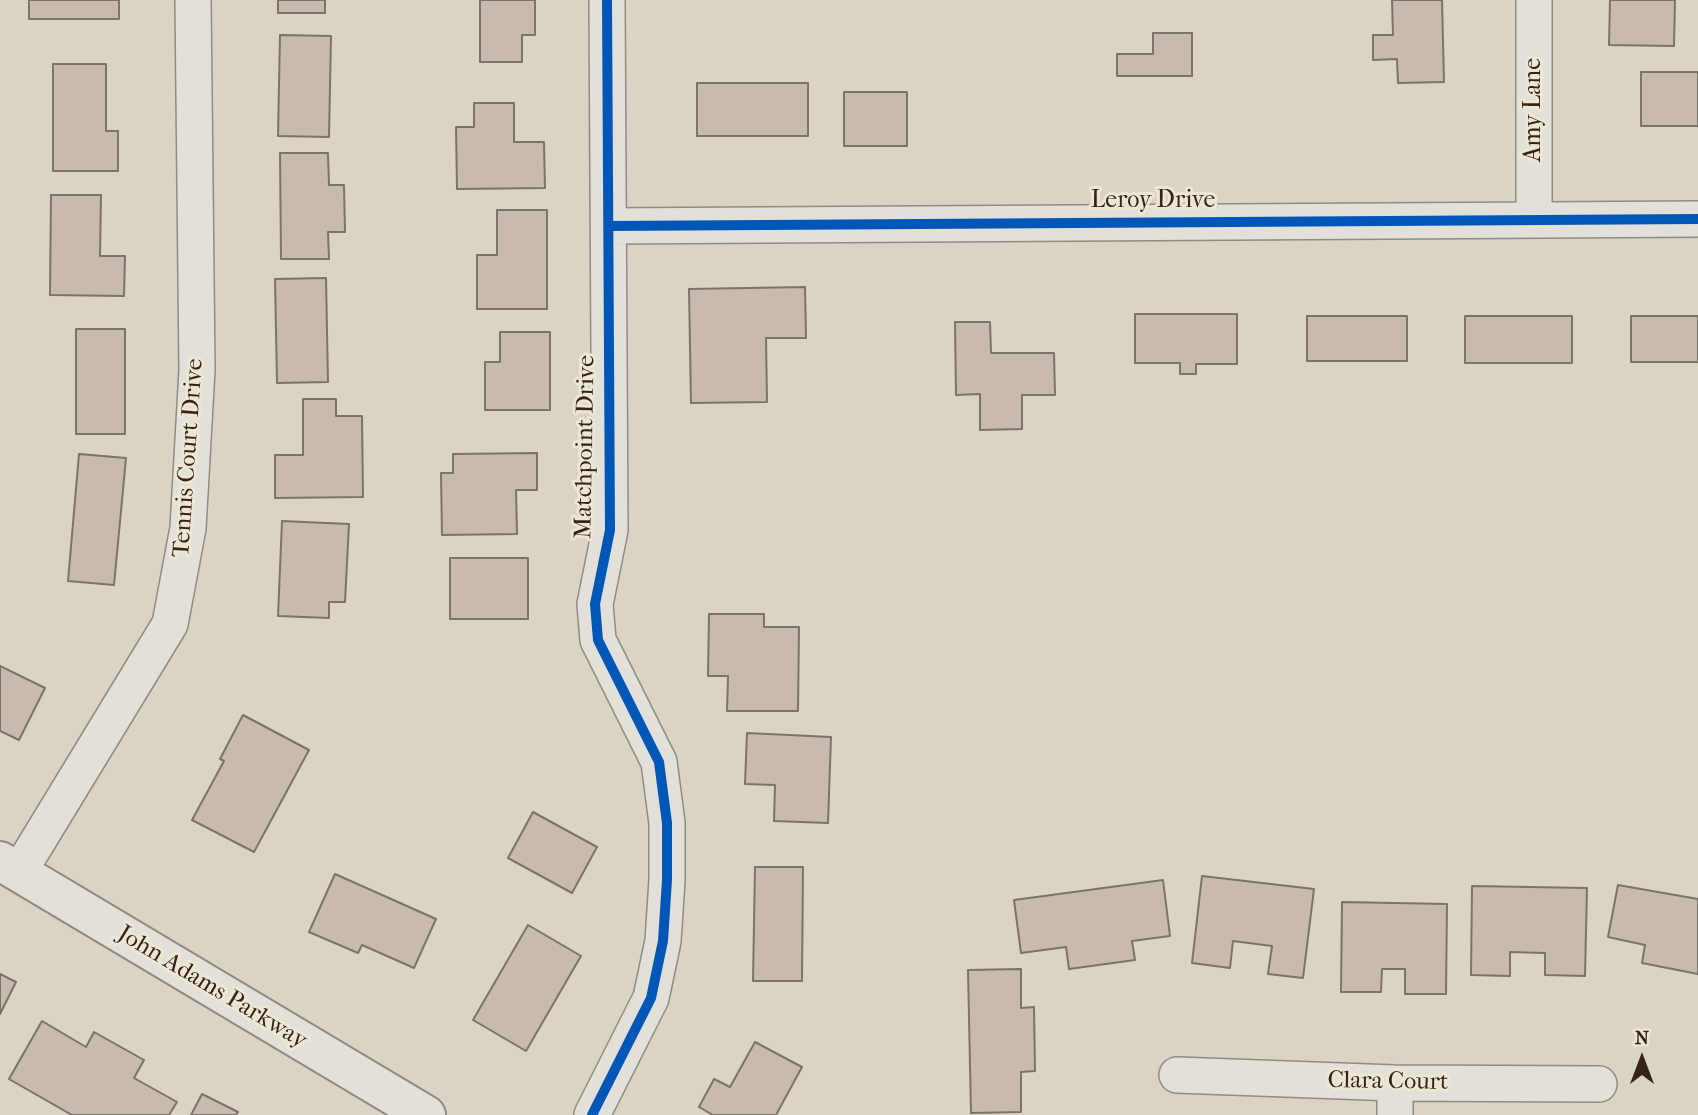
<!DOCTYPE html>
<html>
<head>
<meta charset="utf-8">
<style>
	body { margin:0 }
	#map { position:relative; width:1698px; height:1115px; overflow:hidden; background:#dad4c5; font-family:"IM FELL French Canon",serif }
	canvas { display:block }
	.north { position:absolute; left:1607px; top:1024px; width:70px; height:70px; -webkit-text-stroke:5px #ece6d4; paint-order:stroke; rotate:0deg; font-size:19px; font-weight:700; line-height:28px; text-align:center; color:#372315 }
	.north::after { content:''; display:block; margin:auto; width:24px; height:32px; background:#372315; clip-path:polygon(50% 0,100% 100%,50% 72%,0 100%) }
</style>
</head>
<body>
<div id="map">
<canvas width="1698" height="1115"></canvas>
<div class="north">N</div>
</div>
<script>
const ctx = document.querySelector('canvas').getContext('2d');
ctx.lineJoin = 'round';
function fillPath(path, color) { ctx.fillStyle = color; ctx.fill(path, 'evenodd'); }
function trace(path, color, width, dash) { ctx.strokeStyle = color; ctx.lineWidth = width; ctx.lineCap = dash ? 'butt' : 'round'; ctx.setLineDash(dash || []); ctx.stroke(path); }
function write(font, color, halo, rows, align = 'center') {
  ctx.font = font + ' "IM FELL French Canon",serif'; ctx.lineWidth = 6; ctx.setLineDash([]); ctx.textBaseline = 'middle'; ctx.strokeStyle = halo; ctx.fillStyle = color; for (const [text, x, y, turn = 0] of rows) {
    ctx.save(); ctx.translate(x, y); ctx.rotate((+turn || 0) * Math.PI / 180); ctx.textAlign = isNaN(turn) ? turn : align; if (halo) ctx.strokeText(text, 0, 0); ctx.fillText(text, 0, 0); ctx.restore();
  }
}
const building = new Path2D(`
	M 29,0 L 119,0 L 119,19 L 29,19 Z
	M 278,0 L 325,0 L 325,13 L 278,13 Z
	M 480,0 L 535,0 L 535,35 L 522,35 L 522,62 L 480,62 Z
	M 1392,0 L 1442,0 L 1444,82 L 1398,83 L 1397,59 L 1373,60 L 1373,35 L 1393,35 Z
	M 1610,0 L 1675,0 L 1674,46 L 1609,45 Z
	M 1153,33 L 1192,33 L 1192,76 L 1117,76 L 1117,54 L 1153,54 Z
	M 280,35 L 331,36 L 329,137 L 278,136 Z
	M 53,64 L 106,64 L 106,131 L 118,131 L 118,171 L 53,171 Z
	M 1641,72 L 1698,72 L 1698,126 L 1641,126 Z
	M 697,83 L 808,83 L 808,136 L 697,136 Z
	M 844,92 L 907,92 L 907,146 L 844,146 Z
	M 474,103 L 514,103 L 514,142 L 544,142 L 545,188 L 457,189 L 456,127 L 474,127 Z
	M 280,153 L 328,153 L 329,185 L 344,185 L 345,232 L 328,232 L 329,259 L 281,259 Z
	M 51,195 L 101,195 L 100,256 L 125,256 L 124,296 L 50,295 Z
	M 497,210 L 547,210 L 547,309 L 477,309 L 477,255 L 497,255 Z
	M 326,278 L 328,382 L 277,383 L 275,279 Z
	M 805,287 L 806,338 L 766,338 L 767,402 L 691,403 L 689,289 Z
	M 1135,314 L 1237,314 L 1237,364 L 1196,364 L 1196,374 L 1180,374 L 1180,363 L 1135,363 Z
	M 1307,316 L 1407,316 L 1407,361 L 1307,361 Z
	M 1465,316 L 1572,316 L 1572,363 L 1465,363 Z
	M 1631,316 L 1698,316 L 1698,362 L 1631,362 Z
	M 955,322 L 990,322 L 991,353 L 1054,353 L 1055,395 L 1022,395 L 1022,429 L 980,430 L 980,394 L 956,395 Z
	M 76,329 L 125,329 L 125,434 L 76,434 Z
	M 500,332 L 550,332 L 550,410 L 485,410 L 485,362 L 500,362 Z
	M 303,399 L 336,399 L 336,416 L 362,416 L 363,497 L 275,498 L 275,455 L 303,455 Z
	M 537,453 L 537,490 L 516,490 L 517,534 L 442,535 L 441,473 L 453,473 L 453,454 Z
	M 79,454 L 126,458 L 114,585 L 68,581 Z
	M 282,521 L 349,524 L 345,602 L 329,602 L 329,618 L 278,616 Z
	M 450,558 L 528,558 L 528,619 L 450,619 Z
	M 709,614 L 764,614 L 764,627 L 799,627 L 798,711 L 727,711 L 728,676 L 708,676 Z
	M 0,666 L 45,688 L 19,740 L 0,731 Z
	M 243,715 L 309,750 L 254,852 L 192,820 L 224,761 L 220,759 Z
	M 747,733 L 831,737 L 828,823 L 774,821 L 775,785 L 745,784 Z
	M 533,812 L 597,847 L 572,893 L 508,858 Z
	M 755,867 L 803,867 L 802,981 L 753,981 Z
	M 335,874 L 436,919 L 414,968 L 362,945 L 358,953 L 309,932 Z
	M 1202,876 L 1314,889 L 1303,978 L 1268,974 L 1272,946 L 1233,941 L 1230,968 L 1192,963 Z
	M 1163,880 L 1170,936 L 1132,941 L 1135,960 L 1069,969 L 1066,947 L 1021,953 L 1014,900 Z
	M 1618,885 L 1698,899 L 1698,974 L 1642,963 L 1645,945 L 1608,937 Z
	M 1472,886 L 1587,888 L 1585,976 L 1545,975 L 1545,953 L 1510,952 L 1510,976 L 1471,975 Z
	M 1342,902 L 1447,904 L 1446,994 L 1405,994 L 1405,969 L 1382,969 L 1381,992 L 1341,992 Z
	M 528,925 L 581,956 L 526,1051 L 473,1020 Z
	M 1021,969 L 1021,1008 L 1034,1007 L 1035,1071 L 1021,1072 L 1021,1112 L 971,1113 L 968,970 Z
	M 0,974 L 16,982 L 0,1014 Z
	M 42,1021 L 86,1047 L 94,1032 L 144,1060 L 134,1078 L 177,1102 L 169,1115 L 72,1115 L 9,1079 Z
	M 755,1042 L 802,1067 L 776,1115 L 713,1115 L 699,1107 L 714,1079 L 730,1087 Z
	M 202,1094 L 238,1112 L 236,1115 L 191,1115 Z`);
fillPath(building, '#c8baae');
trace(building, '#7a746a', 2);
const minor = new Path2D(`
	M 1534,0 L 1534,220
	M 609,226 L 1698,219
	M 19,872 L 170,624 L 188,528 L 197,370 L 193,0
	M 1177,1075 L 1395,1083 L 1599,1084
	M 592,1115 L 651,998 L 663,941 L 667,880 L 667,823 L 659,762 L 598,640 L 595,604 L 610,530 L 607,0
	M 1395,1115 L 1395,1083`);
const tertiary = new Path2D(`
	M 0,861 L 426,1115`);
trace(minor, '#928b81', 38);
trace(tertiary, '#928b81', 42);
trace(minor, '#e2e0d9', 35);
trace(tertiary, '#e2e0d9', 38);
trace(new Path2D(`
	M 609,226 L 1698,219
	M 592,1115 L 651,998 L 663,941 L 667,880 L 667,823 L 659,762 L 598,640 L 595,604 L 610,530 L 607,0`), '#0057b8', 10);
write('24px', '#372315', '#ece6d4', [
	["Amy Lane",1534,110,-90],
	["Leroy Drive",1153,201],
	["Matchpoint Drive",586,447,-89],
	["Tennis Court Drive",189,458,-86],
	["John Adams Parkway",212,988,31],
	["Clara Court",1388,1082,1]
]);
</script>
</body>
</html>
